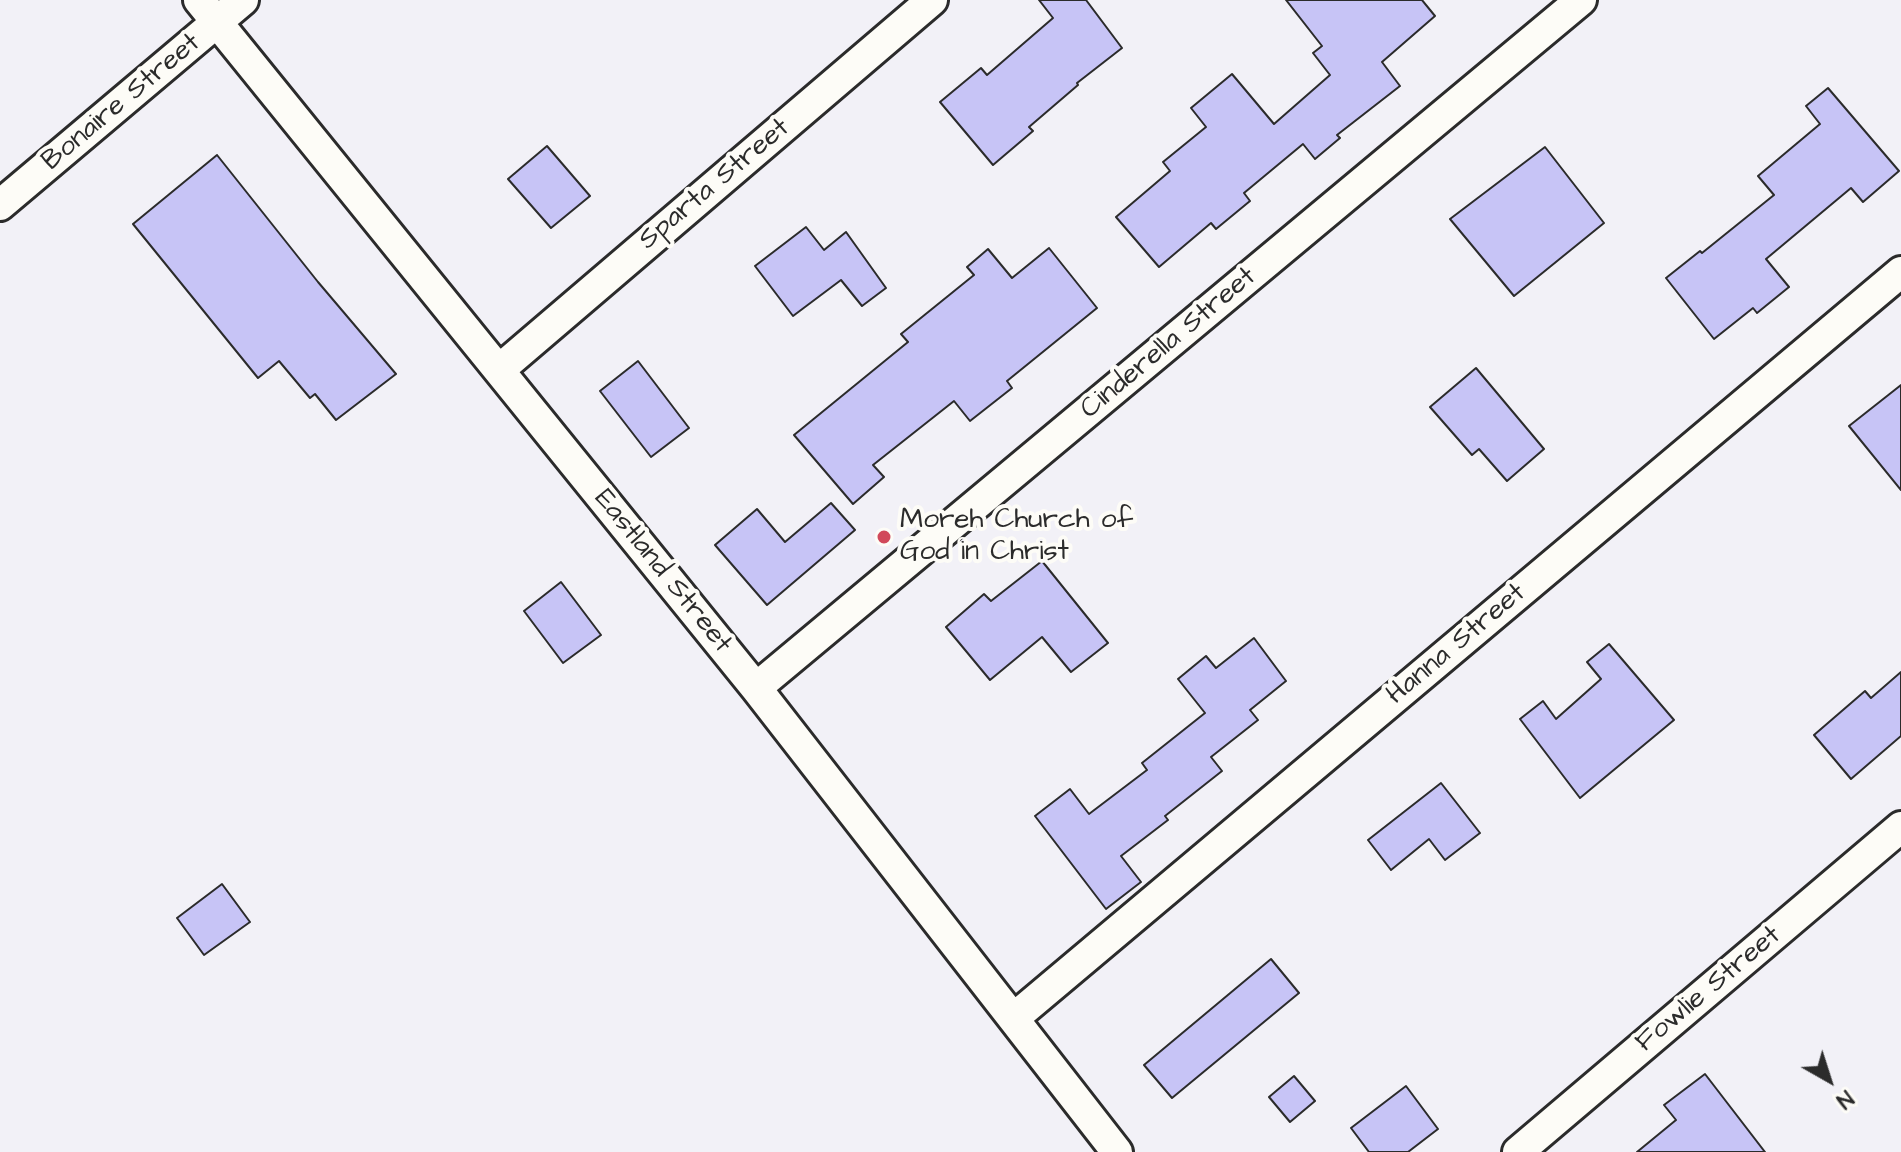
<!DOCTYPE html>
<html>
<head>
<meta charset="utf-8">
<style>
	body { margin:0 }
	#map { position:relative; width:1901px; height:1152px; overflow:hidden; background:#f2f1f7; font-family:"Architects Daughter",sans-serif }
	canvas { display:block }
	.north { position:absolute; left:1789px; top:1040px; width:80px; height:80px; -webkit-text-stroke:6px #fdfcf7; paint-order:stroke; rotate:141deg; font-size:22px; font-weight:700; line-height:32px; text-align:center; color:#2b2b2b }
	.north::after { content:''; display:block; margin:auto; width:28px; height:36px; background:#2b2b2b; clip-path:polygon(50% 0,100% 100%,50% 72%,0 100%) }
</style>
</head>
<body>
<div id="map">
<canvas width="1901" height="1152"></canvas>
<div class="north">N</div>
</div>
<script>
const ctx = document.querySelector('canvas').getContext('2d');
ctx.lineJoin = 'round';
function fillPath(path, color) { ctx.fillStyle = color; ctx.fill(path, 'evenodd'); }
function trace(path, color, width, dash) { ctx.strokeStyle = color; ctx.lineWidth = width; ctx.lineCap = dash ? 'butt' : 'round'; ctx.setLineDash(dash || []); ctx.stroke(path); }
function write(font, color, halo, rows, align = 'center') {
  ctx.font = font + ' "Architects Daughter",sans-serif'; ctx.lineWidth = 8; ctx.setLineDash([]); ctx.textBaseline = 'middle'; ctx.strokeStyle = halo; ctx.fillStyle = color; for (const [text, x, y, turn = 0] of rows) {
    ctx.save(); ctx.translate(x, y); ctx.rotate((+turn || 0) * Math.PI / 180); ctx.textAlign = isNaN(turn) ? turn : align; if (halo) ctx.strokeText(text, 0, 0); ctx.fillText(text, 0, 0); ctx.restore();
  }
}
const building = new Path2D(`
	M 1039,0 L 1086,0 L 1122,48 L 1077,83 L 1078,85 L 1029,127 L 1033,131 L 993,165 L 940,102 L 981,68 L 987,75 L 1053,18 Z
	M 1286,0 L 1422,0 L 1435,16 L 1382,62 L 1400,86 L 1337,135 L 1340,138 L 1315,159 L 1303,144 L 1244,193 L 1250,201 L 1216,229 L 1211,223 L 1159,267 L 1116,217 L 1170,171 L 1163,162 L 1206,127 L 1191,108 L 1232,74 L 1274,124 L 1330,75 L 1313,53 L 1322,46 Z
	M 1828,88 L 1899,171 L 1863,202 L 1851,188 L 1766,259 L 1789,287 L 1757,313 L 1753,308 L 1714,339 L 1666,278 L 1700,251 L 1702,253 L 1774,195 L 1758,176 L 1820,124 L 1806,106 Z
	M 547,146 L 590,196 L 551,228 L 508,179 Z
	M 1545,147 L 1604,223 L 1514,296 L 1450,219 Z
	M 217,155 L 318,282 L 396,374 L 336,420 L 315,394 L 310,398 L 279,361 L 258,378 L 133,224 Z
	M 806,227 L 824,250 L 846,232 L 886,288 L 862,306 L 841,280 L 793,316 L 755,266 Z
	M 1049,248 L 1097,308 L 1007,381 L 1012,388 L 970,421 L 954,401 L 873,465 L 884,477 L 853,504 L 794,435 L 908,342 L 901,334 L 974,275 L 967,267 L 988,249 L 1012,278 Z
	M 638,361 L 689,428 L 651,457 L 600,391 Z
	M 1476,368 L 1544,449 L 1507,481 L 1479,449 L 1472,455 L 1430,407 Z
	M 1901,385 L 1901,490 L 1849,426 Z
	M 831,503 L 855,530 L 767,605 L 715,545 L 757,509 L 785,542 Z
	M 1042,561 L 1108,643 L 1071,672 L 1042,637 L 990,680 L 946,627 L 984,594 L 991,601 Z
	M 561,582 L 601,635 L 563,663 L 524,611 Z
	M 1254,638 L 1286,681 L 1250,710 L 1258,720 L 1211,757 L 1222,771 L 1165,816 L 1168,820 L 1121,856 L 1141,882 L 1106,909 L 1035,816 L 1070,789 L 1089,814 L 1147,770 L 1142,763 L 1205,713 L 1178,679 L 1206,656 L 1216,668 Z
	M 1609,644 L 1674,720 L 1580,798 L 1520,719 L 1543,701 L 1556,719 L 1601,679 L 1587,662 Z
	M 1901,672 L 1901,736 L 1851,779 L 1814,735 L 1865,691 L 1871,698 Z
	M 1441,783 L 1480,833 L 1445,860 L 1429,839 L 1391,870 L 1368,840 Z
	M 222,884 L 250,922 L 204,955 L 177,918 Z
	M 1271,959 L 1299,993 L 1172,1098 L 1144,1065 Z
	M 1705,1074 L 1765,1152 L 1637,1152 L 1676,1120 L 1664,1105 Z
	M 1294,1076 L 1315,1101 L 1290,1122 L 1269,1097 Z
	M 1406,1086 L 1438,1129 L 1408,1152 L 1369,1152 L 1351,1128 Z`);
fillPath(building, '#c7c4f6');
trace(building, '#2b2b2b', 2);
const minor = new Path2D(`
	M 199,0 L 756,688 L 1117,1152
	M 0,205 L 243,0
	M 499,370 L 932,0
	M 756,688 L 1581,0
	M 1014,1018 L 1901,272
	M 1518,1152 L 1901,827`);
trace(minor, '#2b2b2b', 36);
trace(minor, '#fdfcf7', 30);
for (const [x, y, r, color] of [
	[884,537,8,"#d1495b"]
]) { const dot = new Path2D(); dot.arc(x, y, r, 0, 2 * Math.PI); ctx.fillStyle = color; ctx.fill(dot); trace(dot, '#fdfcf7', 3); }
write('28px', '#2b2b2b', '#fdfcf7', [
	["Bonaire Street",122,103,-40],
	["Sparta Street",715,185,-40],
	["Cinderella Street",1169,344,-40],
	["Eastland Street",662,572,51],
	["Hanna Street",1457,645,-40],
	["Fowlie Street",1709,990,-40]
]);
write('28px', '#2b2b2b', '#fdfcf7', [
	["Moreh Church of",900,521],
	["God in Christ",900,553]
], 'left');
</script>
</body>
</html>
